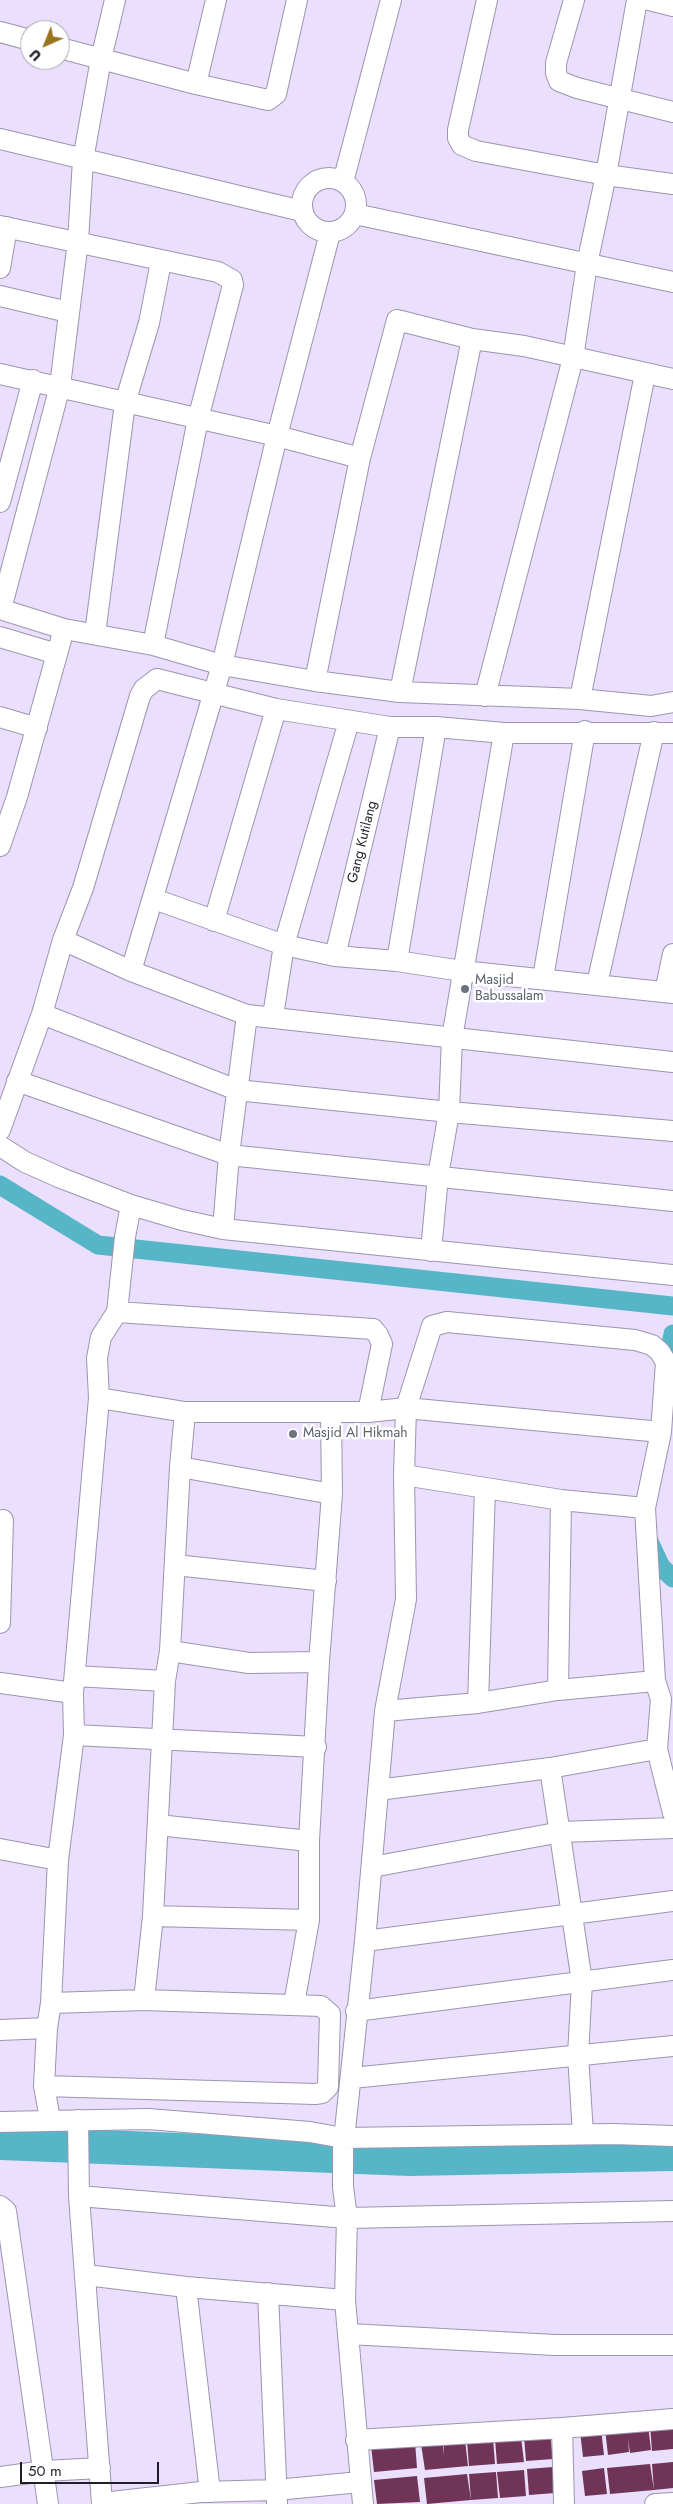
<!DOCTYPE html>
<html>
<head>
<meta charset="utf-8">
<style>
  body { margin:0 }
  #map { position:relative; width:673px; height:2504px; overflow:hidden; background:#eadffd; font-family:Jost,sans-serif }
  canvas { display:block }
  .north { position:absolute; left:20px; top:20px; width:50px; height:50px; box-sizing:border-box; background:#fff; border:1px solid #a6a5a9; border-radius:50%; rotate:224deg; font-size:14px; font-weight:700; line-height:20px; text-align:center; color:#211e28 }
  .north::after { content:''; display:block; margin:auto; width:18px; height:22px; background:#99741f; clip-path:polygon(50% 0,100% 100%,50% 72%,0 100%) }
  .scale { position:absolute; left:20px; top:2462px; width:139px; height:22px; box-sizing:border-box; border:2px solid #211e28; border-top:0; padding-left:6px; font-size:15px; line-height:18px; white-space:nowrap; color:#211e28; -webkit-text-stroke:4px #fff; paint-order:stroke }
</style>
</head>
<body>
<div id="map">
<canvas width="673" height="2504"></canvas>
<div class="north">U</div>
<div class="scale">50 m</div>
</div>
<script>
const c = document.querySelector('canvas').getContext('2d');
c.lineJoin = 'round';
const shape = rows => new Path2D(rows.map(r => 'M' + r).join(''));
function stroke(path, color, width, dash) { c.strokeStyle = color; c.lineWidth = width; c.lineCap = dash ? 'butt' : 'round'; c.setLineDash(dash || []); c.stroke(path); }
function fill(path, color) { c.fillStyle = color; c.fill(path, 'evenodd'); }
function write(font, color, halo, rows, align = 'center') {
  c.font = font + ' Jost,sans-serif'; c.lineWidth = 5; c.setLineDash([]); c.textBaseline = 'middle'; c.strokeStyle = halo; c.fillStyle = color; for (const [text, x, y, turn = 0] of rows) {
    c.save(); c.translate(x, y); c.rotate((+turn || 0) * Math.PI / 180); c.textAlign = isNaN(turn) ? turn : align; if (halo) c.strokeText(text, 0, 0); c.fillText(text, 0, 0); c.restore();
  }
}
const canal = shape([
  [0,1185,98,1245,673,1306],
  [665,1374,673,1334],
  [647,1537,661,1567,673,1578]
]);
const river = shape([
  [0,2143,410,2159,673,2154]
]);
const building = shape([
  [673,2423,673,2449,652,2451,650,2425],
  [648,2425,651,2450,630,2453,628,2439,629,2452,608,2455,605,2429],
  [601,2429,604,2455,583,2457,580,2431],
  [550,2434,553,2459,526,2461,524,2436],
  [521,2437,524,2462,497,2464,495,2439],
  [493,2439,495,2464,469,2466,467,2441],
  [465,2440,468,2466,425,2470,421,2444,443,2442,444,2456,444,2443],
  [415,2442,417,2468,374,2472,371,2446],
  [673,2462,673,2488,654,2490,652,2464],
  [650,2464,654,2490,610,2494,607,2468],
  [553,2467,555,2493,529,2495,527,2469],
  [604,2468,607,2494,585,2496,582,2471],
  [524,2470,526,2496,500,2498,497,2472],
  [496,2472,498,2498,471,2500,469,2474],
  [467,2474,471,2500,427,2504,424,2478],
  [417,2476,420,2502,377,2504,374,2480]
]);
const minor = shape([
  [487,0,458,130,458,138,462,145,476,151,606,175,673,184],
  [574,0,556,63,556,73,559,81,577,88,673,112],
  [649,0,673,6],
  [0,32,30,40],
  [60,48,196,84,268,100,276,94,297,0],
  [196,84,216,0],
  [0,139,302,211],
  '302 205a27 27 0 1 1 54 0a27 27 0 1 1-54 0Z',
  [343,182,391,0],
  [355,214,673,282],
  [0,226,218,272,232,280,233,285,198,419,153,645],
  [0,268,7,227],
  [0,296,68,312],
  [0,374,277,436,360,458],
  [0,502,33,380],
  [0,609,64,629,153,645,222,665,315,681,400,692,580,699,645,374],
  [1,609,60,386,78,241,83,160,101,59,115,0],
  [95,634,125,403,149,323,161,262],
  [0,637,57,654],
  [315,681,360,458,397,320,472,339,524,346,673,379],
  [400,692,472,339],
  [485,696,573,358,587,264,606,175,637,0],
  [580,699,651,706,673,702],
  [0,717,37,728],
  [0,846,17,797,64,629],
  [154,899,284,945,335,956,397,961,462,971,673,993],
  [214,921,276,709],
  [63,940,131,971,247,1015,673,1062],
  [335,956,390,727],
  [397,961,436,727],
  [131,971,222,665,277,436,330,233],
  [543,978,585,731],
  [597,984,654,732],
  [665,992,673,954],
  [42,1014,237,1090,449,1112,673,1131],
  [273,1016,284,945,349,721],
  [17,1081,229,1155,673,1201],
  [0,1130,42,1014,63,940,83,888,140,696,144,689,157,679,276,709,390,727,436,727,504,733,673,733],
  [0,1146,25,1162,61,1178,131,1205,182,1220,223,1229,673,1275],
  [223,1229,229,1155,247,1015],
  [431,1251,438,1176,449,1112,452,1038,504,733],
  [117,1312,373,1329,378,1335,382,1344,368,1412],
  [99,1398,185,1412,368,1412,406,1408,661,1432],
  [180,1467,332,1494],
  [404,1475,561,1500,645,1508],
  [175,1565,326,1581],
  [0,1623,3,1520],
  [170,1651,249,1663,319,1662],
  [75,1676,165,1681],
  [0,1683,73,1693],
  [558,1690,561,1500],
  [478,1703,485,1488],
  [385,1711,478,1703,558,1690,655,1681],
  [74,1735,316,1747],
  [550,1768,582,1982,578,2055,583,2134],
  [378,1790,550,1768,657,1749],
  [158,1825,309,1841],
  [0,1849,58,1860],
  [372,1867,561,1832,673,1828],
  [153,1916,309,1920],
  [365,1941,673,1901],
  [144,2000,153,1916,165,1681,170,1651,180,1467,185,1412],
  [294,2004,309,1920,309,1841,319,1662,332,1494,331,1412],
  [356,2011,673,1970],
  [0,2030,47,2028],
  [352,2078,673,2046],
  [44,2086,315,2094,322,2093,328,2087,330,2014,321,2006,144,2000,51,2003],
  [50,2119,44,2086,47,2028,51,2003,58,1860,74,1735,73,1693,99,1398,97,1358,101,1337,117,1312,125,1237,131,1205],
  [78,2120,79,2196,102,2504],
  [0,2122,148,2119,310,2132,343,2138,613,2134,673,2136],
  [79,2196,347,2218,673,2211],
  [0,2206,6,2211,48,2504],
  [86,2275,186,2287,345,2300],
  [186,2287,210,2492],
  [268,2293,277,2502],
  [349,2334,555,2345,673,2345],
  [562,2428,564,2504],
  [356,2440,562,2428,673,2419],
  [0,2477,44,2471,100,2468],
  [102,2503,201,2492,276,2490,360,2482],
  [363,2504,345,2300,347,2218,343,2187,343,2149,365,1941,385,1711,406,1599,404,1475,406,1408,432,1326,447,1322,635,1340,652,1345,660,1352,666,1362,661,1432,645,1508,655,1681,661,1699,657,1749,673,1813],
  [655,2504,673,2503]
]);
const markers = [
  [465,989,5,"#6b7280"],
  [293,1434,5,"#6b7280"]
];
const streetNames = [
  ["Gang Kutilang",363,842,-76]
];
const worshipNames = [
  ["Masjid",475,981],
  ["Babussalam",475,997],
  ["Masjid Al Hikmah",303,1434]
];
stroke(canal, '#56b6c8', 19);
stroke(river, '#56b6c8', 34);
fill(building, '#6f3456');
stroke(minor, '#9d94af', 22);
stroke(minor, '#fff', 20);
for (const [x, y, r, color] of markers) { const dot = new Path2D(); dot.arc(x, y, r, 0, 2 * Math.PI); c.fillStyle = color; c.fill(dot); stroke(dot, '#fff', 2); }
write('14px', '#211e28', '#fff', streetNames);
write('14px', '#5b616d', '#fff', worshipNames, 'left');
</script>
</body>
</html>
